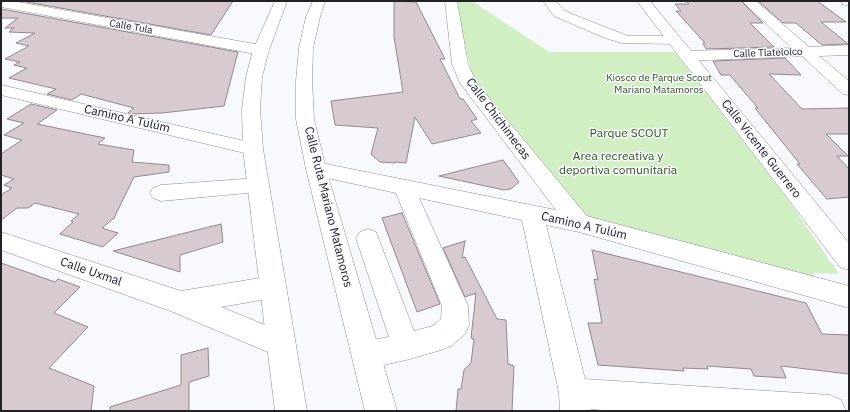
<!DOCTYPE html>
<html>
<head>
<meta charset="utf-8">
<style>
  body { margin:0 }
  #map { position:relative; width:850px; height:412px; overflow:hidden; background:#f8f8ff; font-family:"IBM Plex Sans",sans-serif }
  canvas { display:block }
  .frame { position:absolute; inset:0; border:2px solid #222226; pointer-events:none }
</style>
</head>
<body>
<div id="map">
<canvas width="850" height="412"></canvas>
<div class="frame"></div>
</div>
<script>
const c = document.querySelector('canvas').getContext('2d');
c.lineJoin = 'round';
function fill(path, color) { c.fillStyle = color; c.fill(path, 'evenodd'); }
const shape = rows => new Path2D(rows.map(r => 'M' + r).join(''));
function stroke(path, color, width, dash) { c.strokeStyle = color; c.lineWidth = width; c.lineCap = dash ? 'butt' : 'round'; c.setLineDash(dash || []); c.stroke(path); }
function write(font, color, halo, rows, align = 'center') {
  c.font = font + ' "IBM Plex Sans",sans-serif'; c.lineWidth = 3; c.setLineDash([]); c.textBaseline = 'middle'; c.strokeStyle = halo; c.fillStyle = color; for (const [text, x, y, turn = 0] of rows) {
    c.save(); c.translate(x, y); c.rotate((+turn || 0) * Math.PI / 180); c.textAlign = isNaN(turn) ? turn : align; if (halo) c.strokeText(text, 0, 0); c.fillText(text, 0, 0); c.restore();
  }
}
const green = shape([
  [455,1,472,1,549,52,675,52,786,197,839,274,814,273,814,277,581,215,474,83]
]);
const building = shape([
  [21,1,233,1,211,35,21,1],
  [394,1,416,2,445,59,440,59,460,99,463,99,477,119,471,121,481,133,432,144,415,117,406,163,395,162,395,163,380,162,371,154,378,128,335,125,331,101,403,92,394,37,394,1],
  [686,1,741,1,763,23,750,23,774,47,706,49,703,43,705,43,676,11,681,11,675,4,689,4,686,1],
  [758,1,817,1,846,22,821,22,848,44,822,45,796,23,783,23,758,1],
  [1,9,238,52,224,106,162,113,132,114,128,113,134,108,81,94,72,100,47,94,56,89,9,78,27,68,14,65,20,62,5,59,29,46,16,43,35,33,9,32,14,28,5,28,18,18,1,18,1,9],
  [785,58,801,75,769,74,802,109,849,108,849,134,826,134,848,156,837,156,849,169,849,197,827,199,797,164,800,164,755,108,758,108,730,75,721,75,713,61,785,58],
  [31,104,57,110,37,124,105,138,98,144,134,150,132,162,169,165,169,172,134,177,114,218,102,228,118,233,103,247,60,234,73,222,71,221,79,214,35,203,28,208,17,208,1,220,1,195,12,188,4,185,14,179,1,175,1,154,22,140,4,135,24,123,7,119,31,104],
  [503,160,519,182,511,189,504,190,439,176,503,160],
  [402,213,440,304,417,312,382,218,402,213],
  [221,224,223,242,180,255,180,272,113,251,221,224],
  [465,241,462,258,465,257,497,319,506,320,508,364,514,366,512,411,456,411,458,389,461,389,464,370,471,363,474,339,471,338,476,293,465,297,443,248,465,241],
  [592,250,806,303,822,334,849,335,849,374,781,366,786,378,754,376,751,369,707,366,708,369,683,368,684,371,598,365,588,323,602,323,594,279,598,280,592,250],
  [1,263,55,282,58,279,80,287,54,313,88,327,49,368,94,386,91,411,1,411,1,263],
  [208,348,209,376,189,382,189,411,110,411,110,407,181,385,181,355,208,348]
]);
const minor = shape([
  [1,1,12,1,261,45,266,47,269,50,266,53,261,55,1,7,1,1],
  [445,1,457,1,468,64,476,82,587,216,849,286,849,308,579,232,546,225,585,379,830,395,841,400,846,411,613,411,591,409,592,411,560,411,559,393,522,220,419,198,468,306,469,325,465,334,451,346,441,350,406,360,366,369,356,365,352,355,356,345,366,341,389,337,356,238,360,232,368,229,376,232,414,331,433,326,441,319,442,306,396,193,309,174,306,169,309,164,316,162,556,210,460,83,452,64,445,1],
  [543,1,556,1,564,10,572,14,628,36,674,36,679,37,681,40,679,43,674,44,622,43,605,38,554,16,543,1],
  [742,1,756,1,809,47,849,45,849,55,819,56,849,81,849,95,843,94,802,56,686,61,681,59,678,56,681,53,686,51,792,48,742,1],
  [841,1,849,1,849,6,842,4,841,1],
  [1,85,253,143,260,145,263,149,260,153,253,155,1,95,1,85],
  [258,178,265,180,269,185,265,190,258,192,161,201,153,198,150,193,153,188,161,185,258,178],
  [1,232,181,291,272,276,281,279,285,287,281,295,272,298,221,307,292,336,296,345,292,354,282,358,173,312,1,250,1,232]
]);
const major = shape([
  [275,1,287,1,269,50,262,77,260,109,263,149,307,411,275,411,243,149,242,109,246,77,253,50,275,1],
  [313,1,325,1,320,17,313,48,312,81,314,119,326,169,397,411,365,411,306,169,296,119,296,81,299,48,306,17,313,1],
  [637,1,650,1,849,243,849,270,840,267,637,1]
]);
const farStreetnames = [
  ["Calle Tula",131,27,10],
  ["Calle Tlatelolco",768,53,-2]
];
const farParknames = [
  ["Kiosco de Parque Scout",659,78],
  ["Mariano Matamoros",659,90]
];
const streetNames = [
  ["Camino A Tulúm",127,119,13],
  ["Calle Chichimecas",498,119,53],
  ["Calle Vicente Guerrero",761,149,52],
  ["Calle Ruta Mariano Matamoros",328,207,76],
  ["Camino A Tulúm",584,226,13],
  ["Calle Uxmal",91,272,19]
];
const parkNames = [
  ["Parque SCOUT",629,134],
  ["Area recreativa y",618,157],
  ["deportiva comunitaria",618,171]
];
fill(green, '#d1efc3');
fill(building, '#d7cbd1');
stroke(building, '#92878c', 1);
stroke(minor, '#8d8c97', 1);
stroke(major, '#8d8c97', 1);
fill(minor, '#fff');
fill(major, '#fff');
write('10px', '#222226', '#f8f8ff', farStreetnames);
write('10px', '#315618', '#f8f8ff', farParknames);
write('12px', '#222226', '#f8f8ff', streetNames);
write('12px', '#315618', '#f8f8ff', parkNames);
</script>
</body>
</html>
